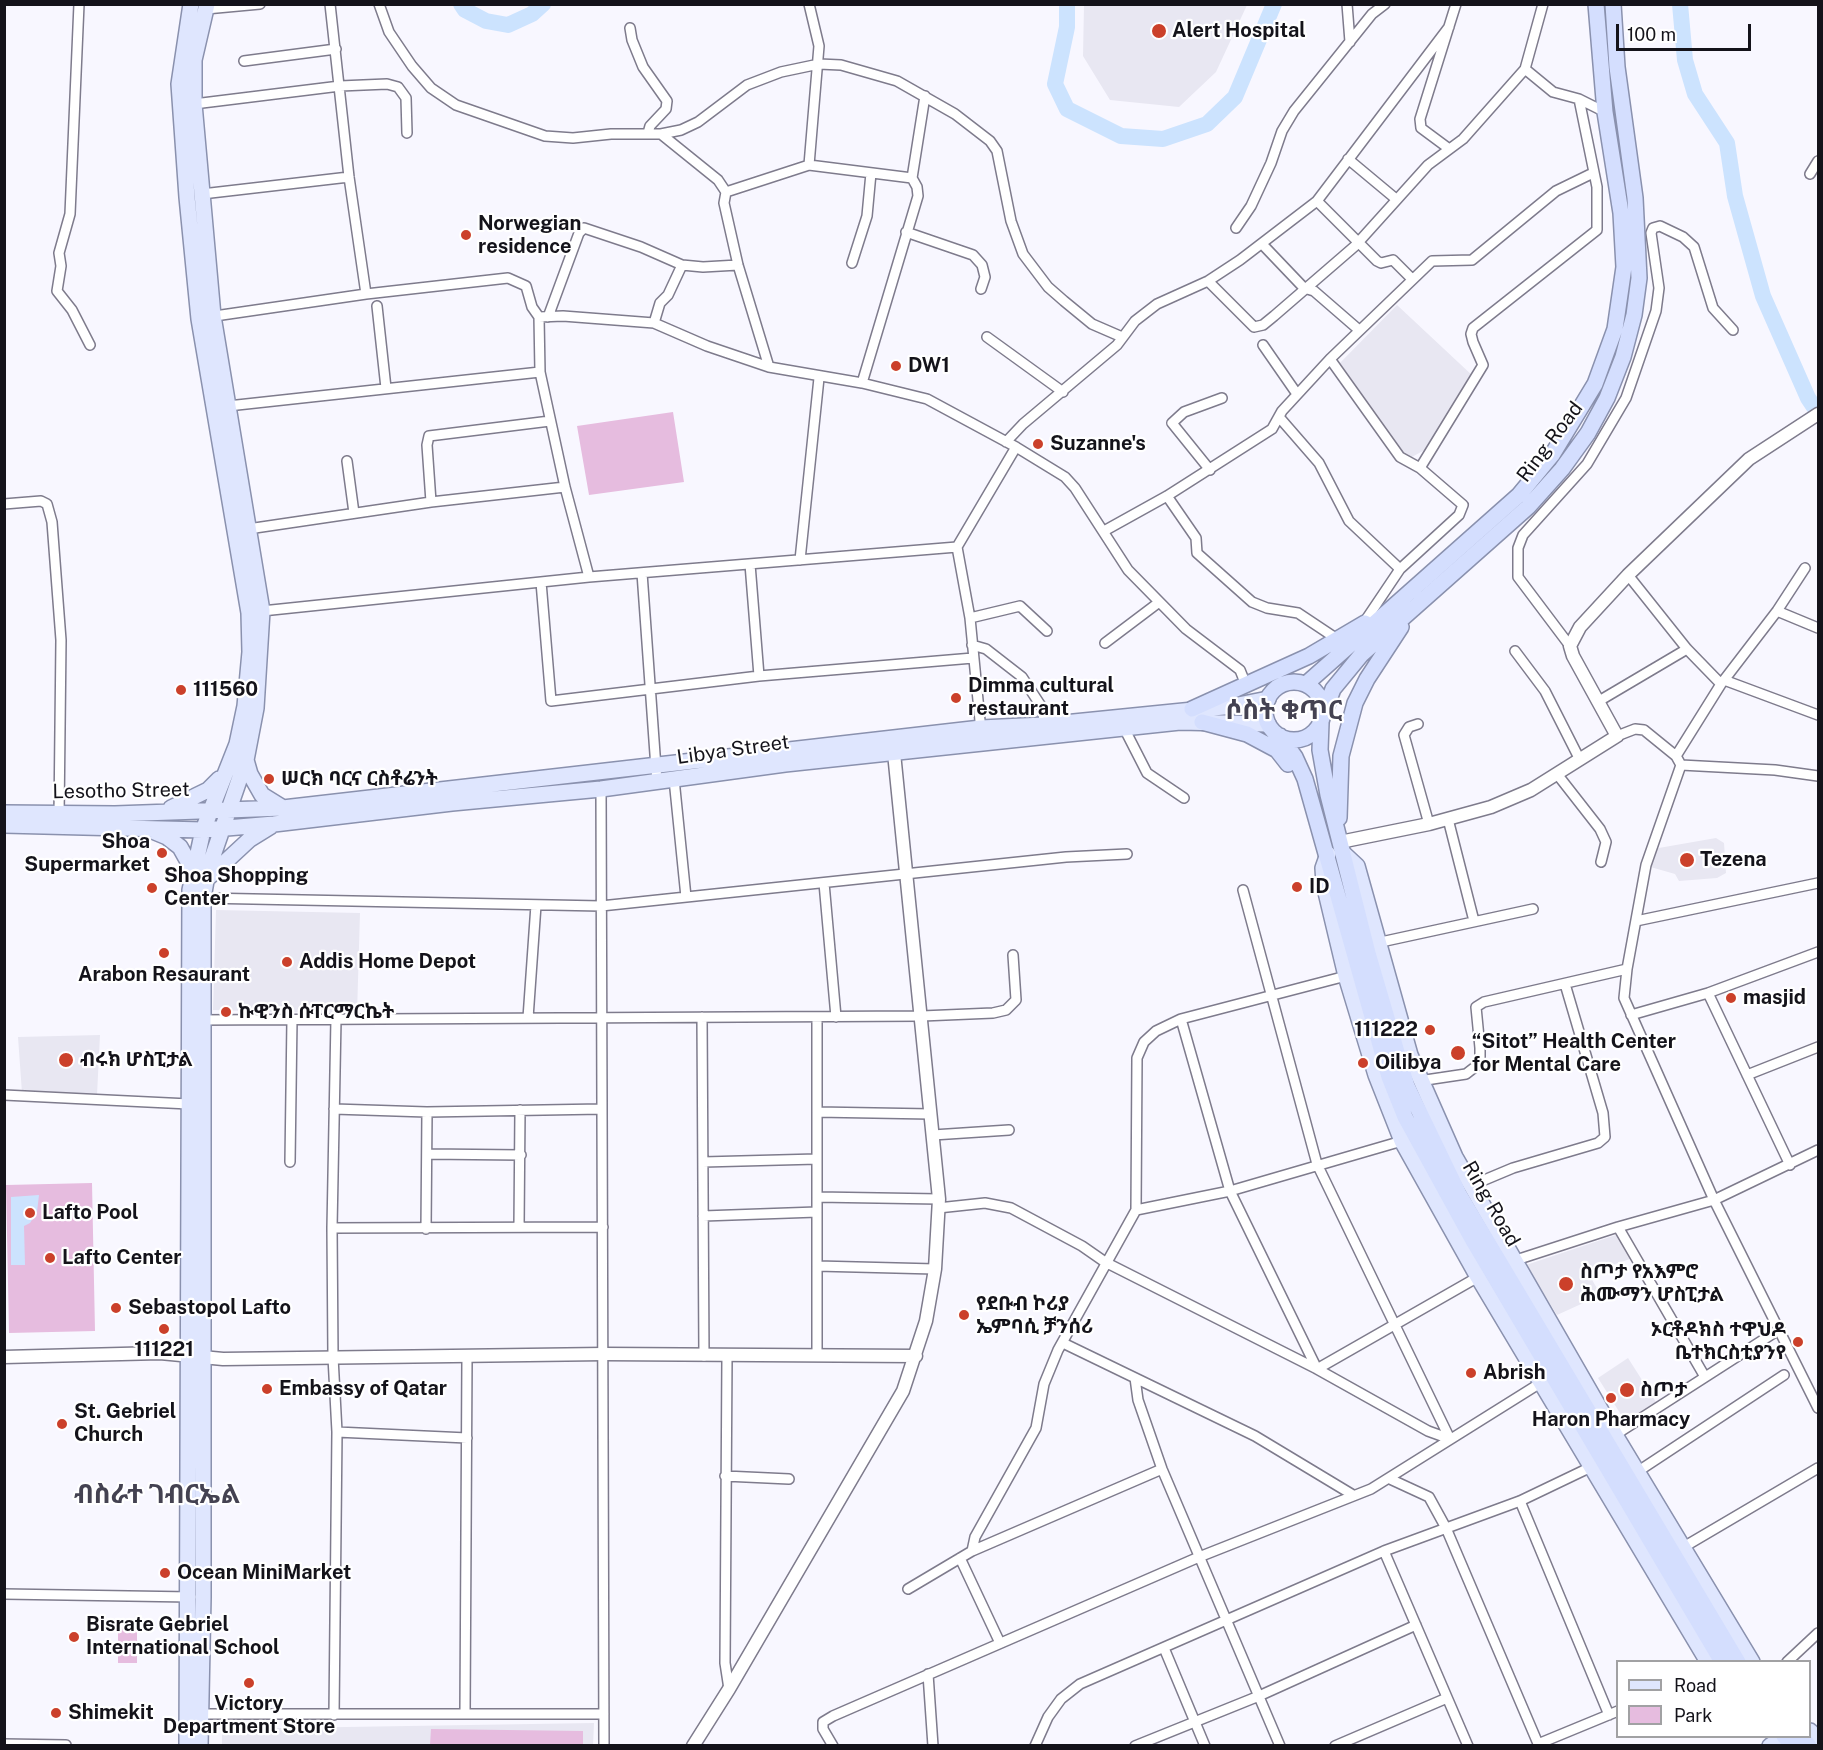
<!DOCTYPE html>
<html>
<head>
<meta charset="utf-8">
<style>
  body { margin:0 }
  #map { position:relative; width:1823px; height:1750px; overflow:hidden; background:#f8f7ff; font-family:"Public Sans",sans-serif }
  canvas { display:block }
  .frame { position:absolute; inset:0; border:6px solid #14131a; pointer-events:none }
  .legend { position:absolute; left:1616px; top:1660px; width:195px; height:78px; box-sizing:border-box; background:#fff; border:2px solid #a1a1a3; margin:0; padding:8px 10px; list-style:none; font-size:18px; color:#14131a }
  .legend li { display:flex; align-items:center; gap:12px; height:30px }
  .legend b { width:30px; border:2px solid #a1a1a3 }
  .scale { position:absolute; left:1616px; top:24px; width:135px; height:27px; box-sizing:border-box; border:3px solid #14131a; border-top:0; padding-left:8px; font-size:18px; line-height:21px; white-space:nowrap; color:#14131a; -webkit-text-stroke:4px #fff; paint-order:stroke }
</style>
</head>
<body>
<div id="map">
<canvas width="1823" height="1750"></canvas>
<div class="frame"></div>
<ul class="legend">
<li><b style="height:8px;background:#dfe6fe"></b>Road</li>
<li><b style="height:16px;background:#e6bcdf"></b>Park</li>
</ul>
<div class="scale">100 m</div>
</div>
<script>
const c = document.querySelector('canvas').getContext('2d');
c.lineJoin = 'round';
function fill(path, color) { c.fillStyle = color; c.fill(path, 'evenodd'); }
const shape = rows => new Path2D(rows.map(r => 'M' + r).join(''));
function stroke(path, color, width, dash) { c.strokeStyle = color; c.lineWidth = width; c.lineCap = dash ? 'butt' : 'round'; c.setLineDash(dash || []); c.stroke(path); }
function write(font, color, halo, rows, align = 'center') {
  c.font = font + ' "Public Sans","Noto Sans Ethiopic",sans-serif'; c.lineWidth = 4.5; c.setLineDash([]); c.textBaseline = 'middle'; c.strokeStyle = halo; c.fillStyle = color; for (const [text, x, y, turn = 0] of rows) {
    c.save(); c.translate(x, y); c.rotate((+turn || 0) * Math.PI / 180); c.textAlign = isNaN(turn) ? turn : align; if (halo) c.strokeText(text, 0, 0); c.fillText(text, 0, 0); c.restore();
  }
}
const built = shape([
  [1084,5,1084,4,1247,5,1216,72,1179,107,1110,100,1083,56],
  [1397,305,1474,377,1432,446,1410,458,1389,441,1337,366],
  [1716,838,1724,843,1726,873,1717,878,1679,881,1675,874,1647,866,1653,849],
  [216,910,360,913,357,1014,213,1010],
  [100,1035,97,1095,22,1093,18,1037],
  [1622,1233,1636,1257,1588,1273,1601,1295,1557,1315,1526,1265],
  [1628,1358,1656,1402,1625,1421,1598,1378],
  [594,1723,593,1746,222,1746,222,1729]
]);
const green = shape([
  [673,412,684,482,589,495,577,426],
  [92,1183,95,1331,9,1333,6,1185],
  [118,1627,137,1627,137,1663,118,1663],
  [431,1729,583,1731,583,1745,430,1745]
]);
const water = shape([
  [39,1195,37,1212,30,1223,24,1226,25,1265,11,1265,11,1197]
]);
const river = shape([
  [461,4,465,10,486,21,508,25,532,14,543,4],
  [1067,4,1067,27,1055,84,1067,109,1121,136,1163,139,1207,124,1235,97,1274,4],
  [1680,4,1685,60,1695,94,1727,143,1735,196,1763,296,1808,398,1818,413]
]);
const minor = shape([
  [79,4,70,214,59,253,61,266,57,291,72,310,90,345],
  [330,4,349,177,366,294],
  [379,4,389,32,412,66,431,88,456,105,545,136,573,138,611,134,661,134,681,130,698,122,747,85,781,72,819,64,841,65,897,81,955,114,990,141,997,151,1011,221,1023,254,1048,287,1064,301,1092,324,1122,337],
  [809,4,819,46,809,165],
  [1347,4,1350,42],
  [206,9,260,4],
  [630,28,632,40,643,67,667,101,666,109,650,126,648,133],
  [244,61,336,49],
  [1525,69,1553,92,1579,99,1605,112],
  [194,104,340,86,387,84,398,87,406,98,407,133],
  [661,134,718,180,726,192,724,203,738,265,769,367],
  [1448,148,1421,128,1420,119,1456,4],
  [1348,159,1396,199],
  [1810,174,1818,161],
  [726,192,809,165,912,178],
  [202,194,349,177],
  [1317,201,1377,261,1381,263,1393,260,1412,279],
  [1236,228,1251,206,1271,163,1282,131,1294,111,1372,14,1385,4],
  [906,232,973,255,982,265,985,277,981,289],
  [1263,245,1304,288,1314,291,1359,330],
  [852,263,867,216,871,173],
  [1208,281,1254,327,1263,325,1274,316,1355,246,1428,165,1463,139,1525,69,1543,4],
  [377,306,386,388],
  [208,317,366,294,508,278,526,286,532,307,539,317,563,316,654,323,707,346,769,367,862,383,927,399,1016,447,1065,477,1075,488,1128,570,1186,629,1240,670,1246,685],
  [539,317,540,372,565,487,589,577],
  [548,317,579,233,584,228,641,247,682,265,703,267,738,265],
  [654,323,660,303,668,295,682,265],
  [987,337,1063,392],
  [1263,345,1297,394],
  [1330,359,1400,457,1420,468,1463,505,1459,515,1400,569,1363,624],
  [862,383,918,196,917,187,912,178,925,96],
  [228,406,540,372],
  [1279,417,1319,463,1349,521,1400,569],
  [1006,442,1023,424,1117,345,1135,321,1157,304,1208,281,1240,260,1317,201,1449,27],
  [347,461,354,513],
  [1420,468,1483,365,1473,342,1471,334,1473,328,1597,230,1597,187,1579,99],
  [1210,470,1172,423,1184,412,1222,398],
  [1167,496,1196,538,1197,553,1252,602,1267,608,1298,613,1337,639],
  [431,502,427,445,429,436,550,421],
  [4,504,41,501,47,504,52,522,61,640,59,816],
  [248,529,431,502,565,487],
  [1104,531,1167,496,1272,429,1282,411,1330,359,1432,261,1472,260,1556,191,1593,173],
  [800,560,819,378],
  [750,564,759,676],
  [642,573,657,782],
  [1628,575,1687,649,1721,684],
  [541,582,551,701,759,676,973,658],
  [262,611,589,577,957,547],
  [1777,611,1818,628],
  [970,618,1020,606,1047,631],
  [1105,643,1158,603],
  [972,645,986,649,1022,677,1043,709,1044,725],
  [1570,646,1518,577,1518,548,1523,535,1587,464,1626,398,1656,311,1659,288,1651,233,1653,228,1660,226,1683,237,1694,247,1713,308,1733,330],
  [1515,651,1545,691,1579,758],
  [1724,680,1818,715],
  [1599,701,1687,649],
  [1418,724,1409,727,1404,735,1429,824],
  [1124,728,1147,773,1184,798],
  [981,731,970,618,957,547,1016,447],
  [1617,736,1635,729,1644,730,1676,756,1681,765,1775,770,1818,776],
  [1676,756,1721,684,1777,611,1805,568],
  [1681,765,1646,865,1627,969,1624,998,1714,1200,1818,1408],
  [1557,774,1600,829,1606,842,1601,862],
  [674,779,686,897],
  [601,789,604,1746],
  [1448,819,1474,921],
  [824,883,836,1017],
  [1243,890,1317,1164,1450,1439],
  [203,898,601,906,1066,857,1127,854],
  [1636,921,1818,883],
  [1381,942,1533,909],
  [1708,993,1790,1165],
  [1631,1015,1708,993,1818,952],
  [702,1017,704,1356],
  [528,1018,536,905],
  [1181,1019,1230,1191,1317,1369,1478,1277],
  [199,1020,922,1016,993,1013,1006,1010,1016,1000,1013,955],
  [1747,1075,1818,1047],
  [1419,1081,1466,1074,1475,1067,1480,1059,1480,1048,1476,1007,1484,1002,1627,969],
  [4,1095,189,1104],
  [334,1109,427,1112,602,1109],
  [817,1112,931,1114],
  [933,1135,1009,1130],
  [427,1154,521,1155],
  [290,1162,292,1019],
  [703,1162,817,1159],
  [1470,1186,1513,1168,1598,1143,1605,1137,1603,1113,1565,984],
  [817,1197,939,1199],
  [938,1208,985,1203,1011,1208,1082,1246,1105,1262,1317,1369,1428,1431,1450,1439],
  [1136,1210,1230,1191,1402,1141],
  [703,1216,817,1212],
  [519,1227,520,1110],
  [1618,1227,1705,1377],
  [332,1228,603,1227],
  [426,1229,427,1112],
  [1513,1261,1618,1227,1714,1200,1818,1150],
  [817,1266,935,1269],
  [1063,1343,1255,1436,1353,1495],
  [817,1355,817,1017],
  [727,1356,725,1663,729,1689],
  [1135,1378,1138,1400,1162,1469,1280,1746],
  [337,1432,467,1438],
  [1615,1435,1780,1329],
  [1637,1472,1784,1375],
  [725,1476,789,1479],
  [1390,1479,1429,1497,1446,1528,1539,1746],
  [1520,1501,1609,1715],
  [1682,1548,1818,1468],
  [972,1551,975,1537,1036,1428,1044,1384,1058,1350,1136,1210,1137,1058,1144,1042,1156,1031,1181,1019,1346,976],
  [1384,1551,1468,1746],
  [960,1558,1000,1643],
  [908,1589,972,1551,1162,1469],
  [4,1594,191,1597],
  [1164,1648,1205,1746],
  [1787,1662,1818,1633],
  [928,1674,933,1746],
  [465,1713,467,1357],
  [200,1714,604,1714],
  [334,1715,337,1432,333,1357,332,1228,336,1019],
  [4,1744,66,1745],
  [1538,1744,1618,1711],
  [833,1746,823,1729,823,1722,833,1716,1199,1557,1371,1489,1542,1382],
  [1035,1746,1048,1717,1061,1699,1080,1684,1384,1551,1520,1501,1591,1467],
  [1135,1746,1259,1696,1416,1625],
  [1335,1746,1447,1698]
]);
const tertiary = shape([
  [1340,842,1429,824,1491,807,1531,790,1617,736,1573,656,1570,646,1580,627,1628,575,1749,459,1818,414],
  [4,1357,160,1353,223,1359,604,1354,916,1356],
  [693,1746,729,1689,903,1391,926,1321,935,1269,939,1199,894,753]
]);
const primary = shape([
  [246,760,250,774,262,795,283,808],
  [171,808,208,790,219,779],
  [4,813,115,814,283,808,981,728,1044,725,1233,706,1268,699],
  [4,825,203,830,274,824,452,803,601,789,785,764,1180,722,1268,724],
  [150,830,167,837,180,847,194,872],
  [1343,853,1357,866,1410,1055,1455,1157,1615,1435,1752,1662],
  [1328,854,1323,868,1324,884,1346,976,1376,1075,1402,1141,1478,1277,1708,1662],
  [209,877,250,839,271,826],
  [1810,1731,1818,1740],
  [187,1746,190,890,203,830,237,744,245,706,250,652,249,613,199,319,187,197,179,84,191,4],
  [200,1746,203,1597,203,898,208,870,246,760,256,708,262,611,213,316,194,104,194,60,207,4],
  [1770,1746,1785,1736]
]);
const trunk = shape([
  '1265 711a29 29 0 1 1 58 0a29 29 0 1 1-58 0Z',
  [1306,684,1519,495,1552,455,1595,384,1615,329,1624,267,1621,213,1605,112,1596,4],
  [1192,709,1309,656,1365,623],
  [1323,716,1333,689,1361,655,1528,507,1562,469,1588,433,1607,398,1623,357,1634,315,1639,278,1635,198,1617,67,1613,4],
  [1202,722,1247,734,1277,750,1288,764],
  [1321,723,1320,750,1328,795,1368,953,1407,1086,1459,1194,1738,1662],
  [1280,736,1295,757,1305,779,1389,1077,1405,1117,1472,1239,1722,1662],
  [1339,818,1341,756,1355,703,1367,679,1401,627],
  [1784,1736,1793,1746],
  [1801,1736,1809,1746]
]);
const markers = [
  [1159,31,8,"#cb402a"],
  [466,235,6,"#cb402a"],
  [896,366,6,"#cb402a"],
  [1038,444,6,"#cb402a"],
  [181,690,6,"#cb402a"],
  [956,698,6,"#cb402a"],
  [269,779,6,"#cb402a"],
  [162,853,6,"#cb402a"],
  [1687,860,8,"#cb402a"],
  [1297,887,6,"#cb402a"],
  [152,888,6,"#cb402a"],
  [164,953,6,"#cb402a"],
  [287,962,6,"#cb402a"],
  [1731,998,6,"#cb402a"],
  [226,1012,6,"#cb402a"],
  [1430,1030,6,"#cb402a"],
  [1458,1053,8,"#cb402a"],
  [66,1060,8,"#cb402a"],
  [1363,1063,6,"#cb402a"],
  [30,1213,6,"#cb402a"],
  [50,1258,6,"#cb402a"],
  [1566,1284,8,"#cb402a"],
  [116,1308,6,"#cb402a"],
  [964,1315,6,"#cb402a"],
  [164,1329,6,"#cb402a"],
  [1798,1342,6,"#cb402a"],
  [1471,1373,6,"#cb402a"],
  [267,1389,6,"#cb402a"],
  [1627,1390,8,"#cb402a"],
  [1611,1398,6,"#cb402a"],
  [62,1424,6,"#cb402a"],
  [165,1573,6,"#cb402a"],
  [74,1637,6,"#cb402a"],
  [249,1683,6,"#cb402a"],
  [56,1713,6,"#cb402a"]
];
const poiNames = [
  ["Alert Hospital",1172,31],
  ["Norwegian",478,224],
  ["residence",478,247],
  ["DW1",908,366],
  ["Suzanne's",1050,444],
  ["Dimma cultural",968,686],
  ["restaurant",968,709],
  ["111560",193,690],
  ["ሠርክ ባርና ርስቶሬንት",281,779],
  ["Shoa",150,842,"right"],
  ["Supermarket",150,865,"right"],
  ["Tezena",1700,860],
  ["Shoa Shopping",164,876],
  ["Center",164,899],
  ["ID",1309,887],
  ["Addis Home Depot",299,962],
  ["Arabon Resaurant",164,975,"center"],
  ["masjid",1743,998],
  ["ኩዊንስ ሱፐርማርኬት",238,1012],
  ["111222",1418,1030,"right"],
  ["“Sitot” Health Center",1472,1042],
  ["for Mental Care",1472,1065],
  ["ብሩክ ሆስፒታል",80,1060],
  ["Oilibya",1375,1063],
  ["Lafto Pool",42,1213],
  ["Lafto Center",62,1258],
  ["ስጦታ የአእምሮ",1580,1272],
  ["ሕሙማን ሆስፒታል",1580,1295],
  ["የደቡብ ኮሪያ",976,1304],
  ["ኤምባሲ ቻንሰሪ",976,1327],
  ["Sebastopol Lafto",128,1308],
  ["ኦርቶዶክስ ተዋህዶ",1786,1330,"right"],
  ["ቤተክርስቲያንየ",1786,1353,"right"],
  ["111221",164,1350,"center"],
  ["Abrish",1483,1373],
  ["Embassy of Qatar",279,1389],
  ["ስጦታ",1640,1390],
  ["St. Gebriel",74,1412],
  ["Church",74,1435],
  ["Haron Pharmacy",1611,1420,"center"],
  ["Ocean MiniMarket",177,1573],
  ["Bisrate Gebriel",86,1625],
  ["International School",86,1648],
  ["Victory",249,1704,"center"],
  ["Department Store",249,1727,"center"],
  ["Shimekit",68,1713]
];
const streetNames = [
  ["Ring Road",1550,442,-53],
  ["Libya Street",733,750,-8],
  ["Lesotho Street",121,791,-1],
  ["Ring Road",1491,1204,60]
];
const districtNames = [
  ["ሶስት ቁጥር",1284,711],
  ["ብስራተ ገብርኤል",157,1495]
];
fill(built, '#e8e7f2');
fill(green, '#e6bcdf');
fill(water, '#cce3fe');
stroke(river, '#cce3fe', 16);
stroke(minor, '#7e7b8c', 12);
stroke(tertiary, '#7e7b8c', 15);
stroke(primary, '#8a91ae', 18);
stroke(trunk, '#8a91ae', 18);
stroke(minor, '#fff', 9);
stroke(tertiary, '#fff', 12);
stroke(primary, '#dfe6fe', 15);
stroke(trunk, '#d4defe', 15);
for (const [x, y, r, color] of markers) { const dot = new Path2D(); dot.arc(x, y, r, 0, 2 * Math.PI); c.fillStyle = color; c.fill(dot); stroke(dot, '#fff', 2); }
write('bold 20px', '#14131a', '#fff', poiNames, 'left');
write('20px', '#14131a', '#fff', streetNames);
write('bold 26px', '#444251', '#fff', districtNames);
</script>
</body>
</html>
